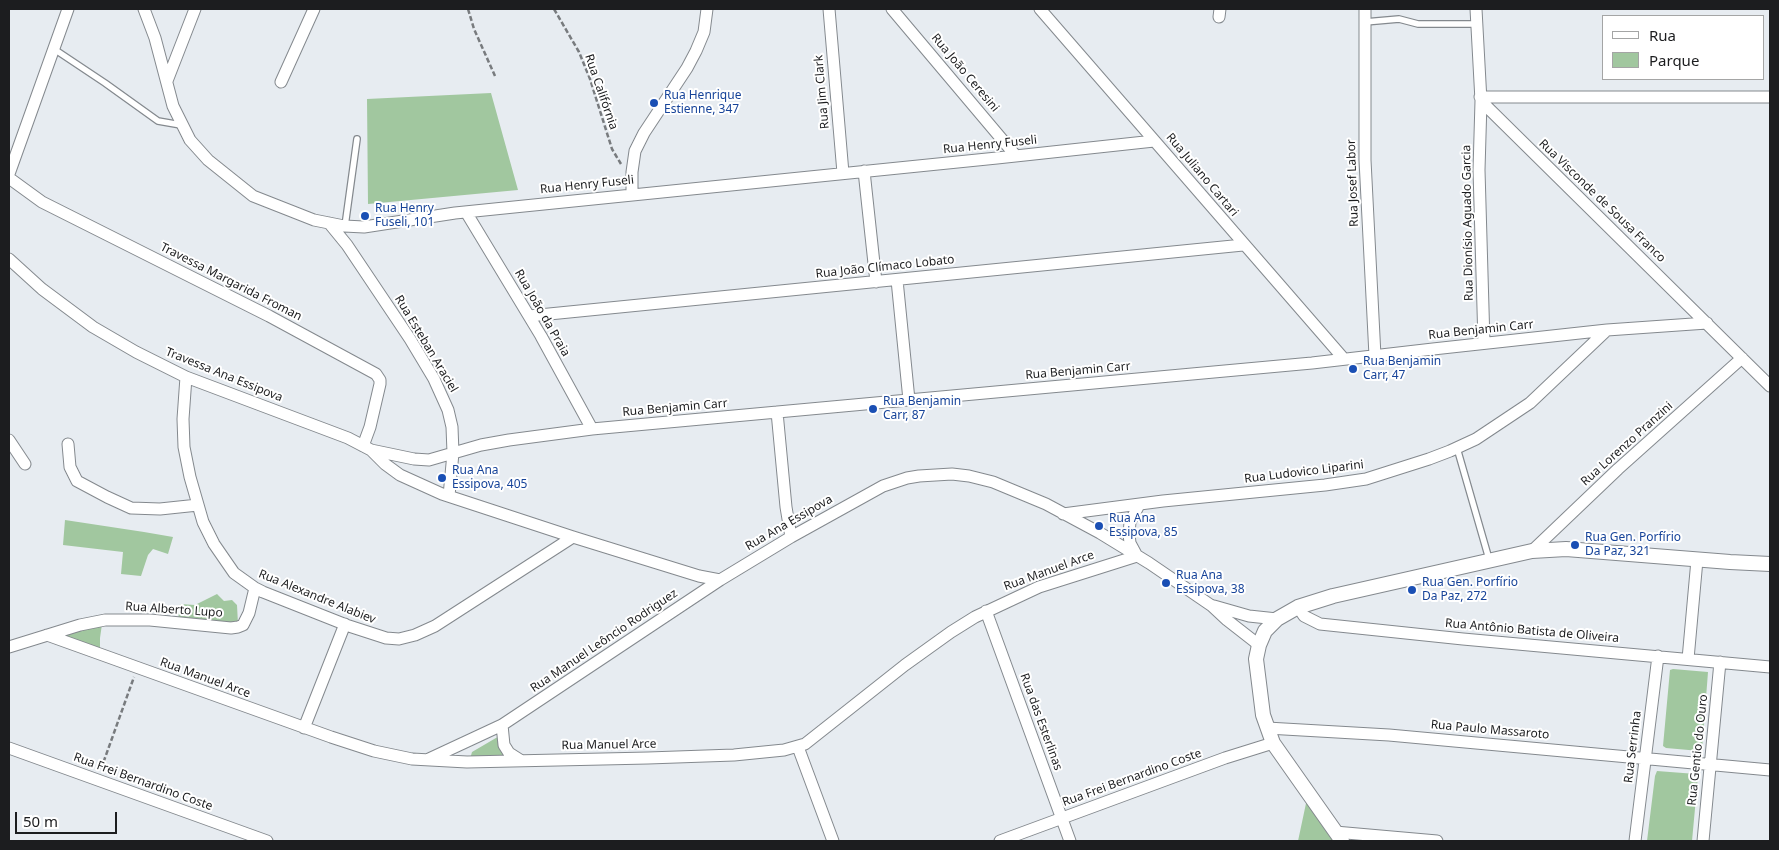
<!DOCTYPE html>
<html>
<head>
<meta charset="utf-8">
<style>
  body { margin:0 }
  #map { position:relative; width:1779px; height:850px; overflow:hidden; background:#e7ecf1; font-family:"Noto Sans",sans-serif }
  canvas { display:block }
  .frame { position:absolute; inset:0; border:10px solid #1c1d1f; pointer-events:none }
  .legend { position:absolute; left:1602px; top:15px; width:162px; height:65px; box-sizing:border-box; background:#fff; border:1px solid #a4a5a5; margin:0; padding:6px 9px; list-style:none; font-size:15px; color:#1c1d1f }
  .legend li { display:flex; align-items:center; gap:10px; height:25px }
  .legend b { width:25px; border:1px solid #a4a5a5 }
  .scale { position:absolute; left:15px; top:812px; width:102px; height:22px; box-sizing:border-box; border:2px solid #1c1d1f; border-top:0; padding-left:6px; font-size:15px; line-height:18px; white-space:nowrap; color:#1c1d1f; -webkit-text-stroke:4px #fff; paint-order:stroke }
</style>
</head>
<body>
<div id="map">
<canvas width="1779" height="850"></canvas>
<div class="frame"></div>
<ul class="legend">
<li><b style="height:6px;background:#fff"></b>Rua</li>
<li><b style="height:14px;background:#a1c79f"></b>Parque</li>
</ul>
<div class="scale">50 m</div>
</div>
<script>
const c = document.querySelector('canvas').getContext('2d');
c.lineJoin = 'round';
function fill(path, color) { c.fillStyle = color; c.fill(path, 'evenodd'); }
const shape = rows => new Path2D(rows.map(r => 'M' + r).join(''));
function stroke(path, color, width, dash) { c.strokeStyle = color; c.lineWidth = width; c.lineCap = dash ? 'butt' : 'round'; c.setLineDash(dash || []); c.stroke(path); }
function write(font, color, halo, rows, align = 'center') {
  c.font = font + ' "Noto Sans",sans-serif'; c.lineWidth = 4; c.setLineDash([]); c.textBaseline = 'middle'; c.strokeStyle = halo; c.fillStyle = color; for (const [text, x, y, turn = 0] of rows) {
    c.save(); c.translate(x, y); c.rotate((+turn || 0) * Math.PI / 180); c.textAlign = isNaN(turn) ? turn : align; if (halo) c.strokeText(text, 0, 0); c.fillText(text, 0, 0); c.restore();
  }
}
const green = shape([
  [491,93,518,190,368,204,367,99],
  [65,520,144,532,173,537,168,554,153,549,148,555,141,576,121,574,123,552,63,545],
  [217,594,224,601,232,600,237,605,238,624,178,620,180,604,195,605],
  [102,624,100,638,100,652,57,636],
  [1673,669,1708,672,1702,750,1700,751,1666,748,1663,746,1670,670],
  [501,735,509,759,470,759,472,752],
  [1657,771,1696,774,1698,776,1692,841,1647,841,1655,776],
  [1308,794,1339,841,1298,841]
]);
const path = shape([
  [468,9,474,29,495,76],
  [554,9,579,52,590,79,612,149,621,164],
  [101,769,134,677]
]);
const service = shape([
  [1365,22,1399,19,1418,24,1476,24],
  [54,49,105,83,158,121,181,125],
  [345,226,357,139],
  [1457,448,1489,559]
]);
const minor = shape([
  [144,9,155,38,173,106,190,140,208,160,253,196,314,220,344,226,364,227,455,213,997,158,1154,141],
  [829,9,843,173],
  [892,9,1016,156],
  [1040,9,1344,359],
  [1365,9,1365,160,1375,356],
  [1476,9,1481,101,1770,386],
  [1219,17,1220,9],
  [167,81,195,9],
  [281,82,314,9],
  [1480,97,1770,97],
  [1481,101,1479,170,1484,343],
  [864,171,876,282],
  [9,174,68,9],
  [9,178,42,202,269,316,376,374,380,380,380,384,370,427,363,446],
  [632,194,632,172,635,151,644,133,687,68,696,51,704,32,707,9],
  [466,212,541,336,592,429],
  [329,223,347,245,410,339,434,379,448,410,452,427,453,453,449,496],
  [9,259,42,289,93,327,136,352,186,377,348,438,371,450,414,459,429,460,481,445,509,440,592,429,1312,363,1433,349,1607,330,1707,323],
  [897,280,909,400],
  [529,316,1243,245],
  [186,377,183,419,184,447,190,477,203,522,214,544,234,573,255,588,263,592,349,626,386,638,399,639,415,635,435,626,573,537],
  [777,412,786,507,791,537],
  [9,440,25,464],
  [68,444,70,467,77,481,107,497,131,508,160,509,198,505],
  [371,450,385,464,400,475,442,494,573,537,699,576,720,580],
  [1063,514,1163,501,1325,485,1366,479,1429,459,1450,451,1476,439,1530,403,1607,330],
  [1532,551,1618,469,1742,358],
  [1214,606,1249,616,1277,619],
  [1298,607,1304,616,1320,624,1463,639,1770,667],
  [986,611,1070,841],
  [47,635,331,737,374,751,412,759,467,762,648,758,734,755,784,750,805,744,905,665,951,632,975,617,1039,587,1137,556,1130,543,1129,534,1130,522,1139,505],
  [9,647,80,625,105,620,150,620,231,628,238,627,243,625,249,613,255,588],
  [1688,659,1697,560],
  [502,725,504,745,509,753,520,760],
  [304,728,345,624],
  [1267,728,1389,735,1770,770],
  [798,747,833,841],
  [9,748,267,841],
  [429,759,502,725,720,580,791,537,883,486,907,478,919,476,952,474,969,476,993,482,1046,504,1100,533,1149,563,1212,606,1227,620,1259,645],
  [1335,832,1437,841],
  [1000,841,1225,758,1273,743],
  [1635,841,1658,656],
  [1703,841,1720,662]
]);
const tertiary = shape([
  [1342,841,1273,743,1263,715,1256,659,1259,645,1265,631,1277,619,1298,607,1333,596,1532,551,1566,549,1730,562,1770,564]
]);
const markers = [
  [654,103,5,"#1a4fb4"],
  [365,216,5,"#1a4fb4"],
  [1353,369,5,"#1a4fb4"],
  [873,409,5,"#1a4fb4"],
  [442,478,5,"#1a4fb4"],
  [1099,526,5,"#1a4fb4"],
  [1575,545,5,"#1a4fb4"],
  [1166,583,5,"#1a4fb4"],
  [1412,590,5,"#1a4fb4"]
];
const streetNames = [
  ["Rua João Ceresini",965,73,50],
  ["Rua Califórnia",601,92,71],
  ["Rua Jim Clark",822,92,-95],
  ["Rua Henry Fuseli",990,145,-6],
  ["Rua Juliano Cartari",1202,175,50],
  ["Rua Josef Labor",1353,183,-92],
  ["Rua Henry Fuseli",587,185,-6],
  ["Rua Visconde de Sousa Franco",1602,201,44],
  ["Rua Dionísio Aguado Garcia",1468,223,-91],
  ["Rua João Clímaco Lobato",885,267,-6],
  ["Travessa Margarida Froman",231,282,27],
  ["Rua João da Praia",542,313,60],
  ["Rua Benjamin Carr",1481,330,-6],
  ["Rua Esteban Araciel",426,344,59],
  ["Rua Benjamin Carr",1078,371,-5],
  ["Travessa Ana Essipova",224,375,22],
  ["Rua Benjamin Carr",675,408,-5],
  ["Rua Lorenzo Pranzini",1627,444,-42],
  ["Rua Ludovico Liparini",1304,472,-7],
  ["Rua Ana Essipova",789,523,-30],
  ["Rua Manuel Arce",1049,571,-20],
  ["Rua Alexandre Alabiev",317,597,22],
  ["Rua Alberto Lupo",174,610,4],
  ["Rua Antônio Batista de Oliveira",1532,631,5],
  ["Rua Manuel Leôncio Rodriguez",604,641,-34],
  ["Rua Manuel Arce",205,678,20],
  ["Rua das Esterlinas",1041,722,70],
  ["Rua Paulo Massaroto",1490,730,5],
  ["Rua Manuel Arce",609,745,-1],
  ["Rua Serrinha",1633,747,-83],
  ["Rua Gentio do Ouro",1698,750,-84],
  ["Rua Frei Bernardino Coste",1132,778,-20],
  ["Rua Frei Bernardino Coste",143,782,20]
];
const transitNames = [
  ["Rua Henrique",664,96],
  ["Estienne, 347",664,110],
  ["Rua Henry",375,209],
  ["Fuseli, 101",375,223],
  ["Rua Benjamin",1363,362],
  ["Carr, 47",1363,376],
  ["Rua Benjamin",883,402],
  ["Carr, 87",883,416],
  ["Rua Ana",452,471],
  ["Essipova, 405",452,485],
  ["Rua Ana",1109,519],
  ["Essipova, 85",1109,533],
  ["Rua Gen. Porfírio",1585,538],
  ["Da Paz, 321",1585,552],
  ["Rua Ana",1176,576],
  ["Essipova, 38",1176,590],
  ["Rua Gen. Porfírio",1422,583],
  ["Da Paz, 272",1422,597]
];
fill(green, '#a1c79f');
stroke(service, '#84898e', 8);
stroke(minor, '#84898e', 13);
stroke(tertiary, '#84898e', 16);
stroke(path, '#787b7e', 2.5, [5, 2.5]);
stroke(service, '#fff', 5.5);
stroke(minor, '#fff', 11);
stroke(tertiary, '#fff', 14);
for (const [x, y, r, color] of markers) { const dot = new Path2D(); dot.arc(x, y, r, 0, 2 * Math.PI); c.fillStyle = color; c.fill(dot); stroke(dot, '#fff', 2); }
write('12px', '#1c1d1f', '#fff', streetNames);
write('12px', '#164399', '#fff', transitNames, 'left');
</script>
</body>
</html>
